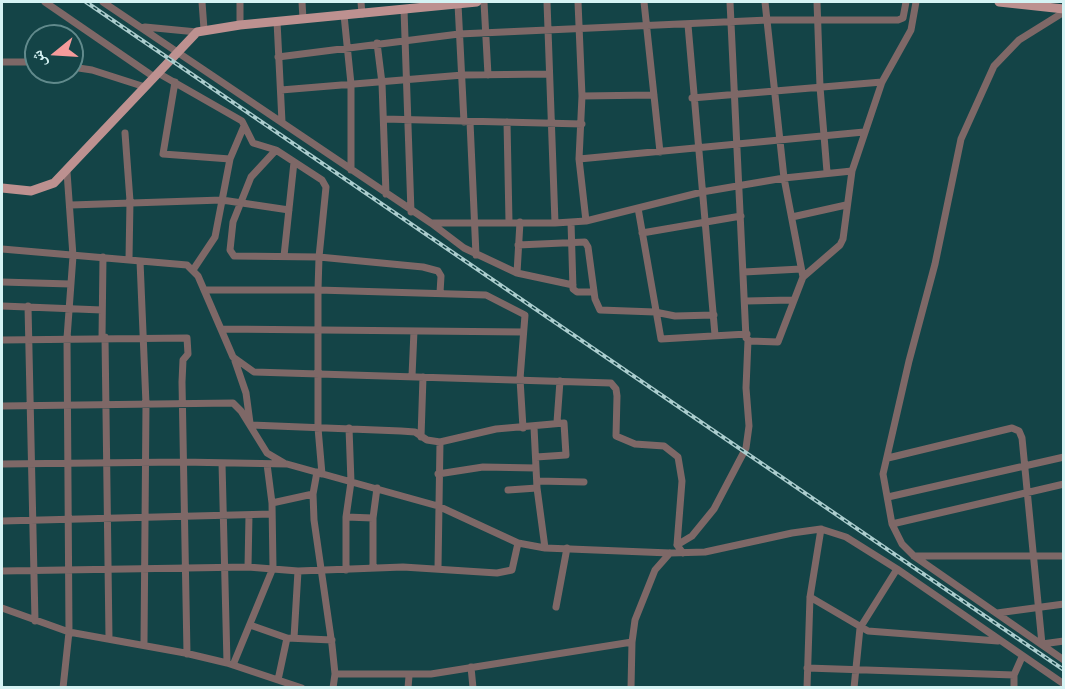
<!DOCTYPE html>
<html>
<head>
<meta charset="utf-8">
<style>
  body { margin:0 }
  #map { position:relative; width:1065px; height:689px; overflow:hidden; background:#144447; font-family:Arial,"Noto Naskh Arabic",sans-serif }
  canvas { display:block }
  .frame { position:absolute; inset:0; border:3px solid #d5f3f4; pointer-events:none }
  .north { position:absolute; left:24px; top:24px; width:60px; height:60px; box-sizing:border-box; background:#144447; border:2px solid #618a8c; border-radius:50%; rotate:252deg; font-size:16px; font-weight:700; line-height:24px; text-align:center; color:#d5f3f4 }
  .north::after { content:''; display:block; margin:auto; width:21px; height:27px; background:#f59b9b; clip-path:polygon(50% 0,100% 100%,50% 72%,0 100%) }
</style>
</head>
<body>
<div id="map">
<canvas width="1065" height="689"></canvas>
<div class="frame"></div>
<div class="north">ش</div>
</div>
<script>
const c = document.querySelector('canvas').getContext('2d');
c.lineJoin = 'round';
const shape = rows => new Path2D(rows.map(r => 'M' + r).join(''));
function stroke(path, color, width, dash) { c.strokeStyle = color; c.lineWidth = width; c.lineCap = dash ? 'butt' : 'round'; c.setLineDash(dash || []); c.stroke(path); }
const minor = shape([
  [45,2,154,77],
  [103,2,431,223,555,223,586,221,702,192,784,178,852,171],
  [202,2,204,29],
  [240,2,240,25],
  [302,2,303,19],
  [361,2,362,14],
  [484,2,488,75],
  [547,2,555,223],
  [578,2,582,96,579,159,586,221],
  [644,2,660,152],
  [730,2,746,338,750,341,778,342,803,277,840,245,843,239,852,171,882,82,911,30,916,2],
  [765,2,784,178,803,277],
  [817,2,820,87,827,172],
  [458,4,464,122],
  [404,9,411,212],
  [1064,12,1019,40,994,66,961,139,935,264,909,361,883,474,892,524,902,544,914,556,1064,660],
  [344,15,351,84,351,170],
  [277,21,282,122],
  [688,25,715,335],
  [145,27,197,32],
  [377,43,382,83,386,194],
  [278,57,459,34,768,20,898,20,903,18,906,2],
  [2,62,36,62],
  [72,67,92,70,145,87],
  [158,73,242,121,253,143,276,150],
  [175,82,163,154,230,159],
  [281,90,463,75,549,74],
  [582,96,654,95],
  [692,98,882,82],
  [384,119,582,124],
  [470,122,476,255],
  [507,122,509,222],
  [125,133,130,201,129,259],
  [579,159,864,132],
  [71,205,222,200,289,210],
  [638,208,661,339,747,334],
  [792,217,846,205],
  [571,222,573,289,577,292,594,292],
  [431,223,464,248,517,273,573,285],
  [642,233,741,216],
  [518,245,585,242,588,247,595,299,600,310,655,312,675,316,714,315],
  [2,249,187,265,198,276,233,357,254,372,611,383,616,389,617,396,616,436,635,444,664,446,678,457,682,481,677,545,683,553],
  [284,256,294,162],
  [140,261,146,404,144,644],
  [193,270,215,237,230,159,244,126],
  [744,272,801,269],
  [517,273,520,222],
  [2,282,70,284],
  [204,290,318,290,486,295,525,315,520,379,523,428],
  [746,301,792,300],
  [2,306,102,310],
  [28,306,35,621],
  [222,329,523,332],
  [105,337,109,638],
  [102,338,103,257],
  [2,340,187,338,188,354,183,360,182,382,187,654],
  [235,361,246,393,250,423],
  [412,376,414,331],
  [2,406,233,403,241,411,267,453,284,463],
  [557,422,560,381],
  [251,425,401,431,415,432,427,440,440,442,496,429,564,423,566,455,536,457],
  [534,427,537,488,545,548],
  [421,437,423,377],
  [888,458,1012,428,1019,431,1022,438,1042,644,1064,641],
  [222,463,227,663],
  [2,464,182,462,287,464,438,506,518,543,545,548,670,553,705,552,792,533,821,529,846,537,897,569,1064,684],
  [317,472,313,494,314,520,332,645,335,674,333,688],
  [322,474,318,428,318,290,319,257,326,187,322,180,276,150,251,177,233,222,230,250,234,256,319,257,423,267,438,271,441,276,440,293],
  [438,474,483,467,536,468],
  [537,481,584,482],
  [508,490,537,488],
  [888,497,1064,457],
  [272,503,313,494],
  [346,517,373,518],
  [2,521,272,514],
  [892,524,1064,484],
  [677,545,692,536,714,509,746,448,749,426,746,388,748,340],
  [914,556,1064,556],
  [248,567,249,515],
  [373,568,373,518,377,488],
  [438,568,440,442],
  [346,570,346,517,351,482,349,428],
  [2,571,248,567,298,571,403,567,497,573,512,570,518,543],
  [810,597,868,631,998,641],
  [556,607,567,548],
  [2,608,69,632,185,653,227,663,302,688],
  [997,613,1064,604],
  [250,625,287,638,332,640],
  [294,638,298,571],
  [233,665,273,568,272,503,267,464],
  [471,667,473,688],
  [807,668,1014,675],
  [335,674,431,674,632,642],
  [278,680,287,638],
  [63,688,69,632,67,338,73,256,67,172],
  [408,688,409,676],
  [631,688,632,642,635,620,655,570,670,553],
  [807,688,810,597,821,529],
  [854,688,860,628,897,569],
  [1014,688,1014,675,1022,657]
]);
const major = shape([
  [999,2,1064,9],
  [2,188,31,191,54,183,197,32,240,25,477,2]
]);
const rail = shape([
  [86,2,1064,670]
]);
stroke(minor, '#7e6867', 7);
stroke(major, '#bd9190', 9);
stroke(rail, '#abcdce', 4);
stroke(rail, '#144447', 1.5, [4.5]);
</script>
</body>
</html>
